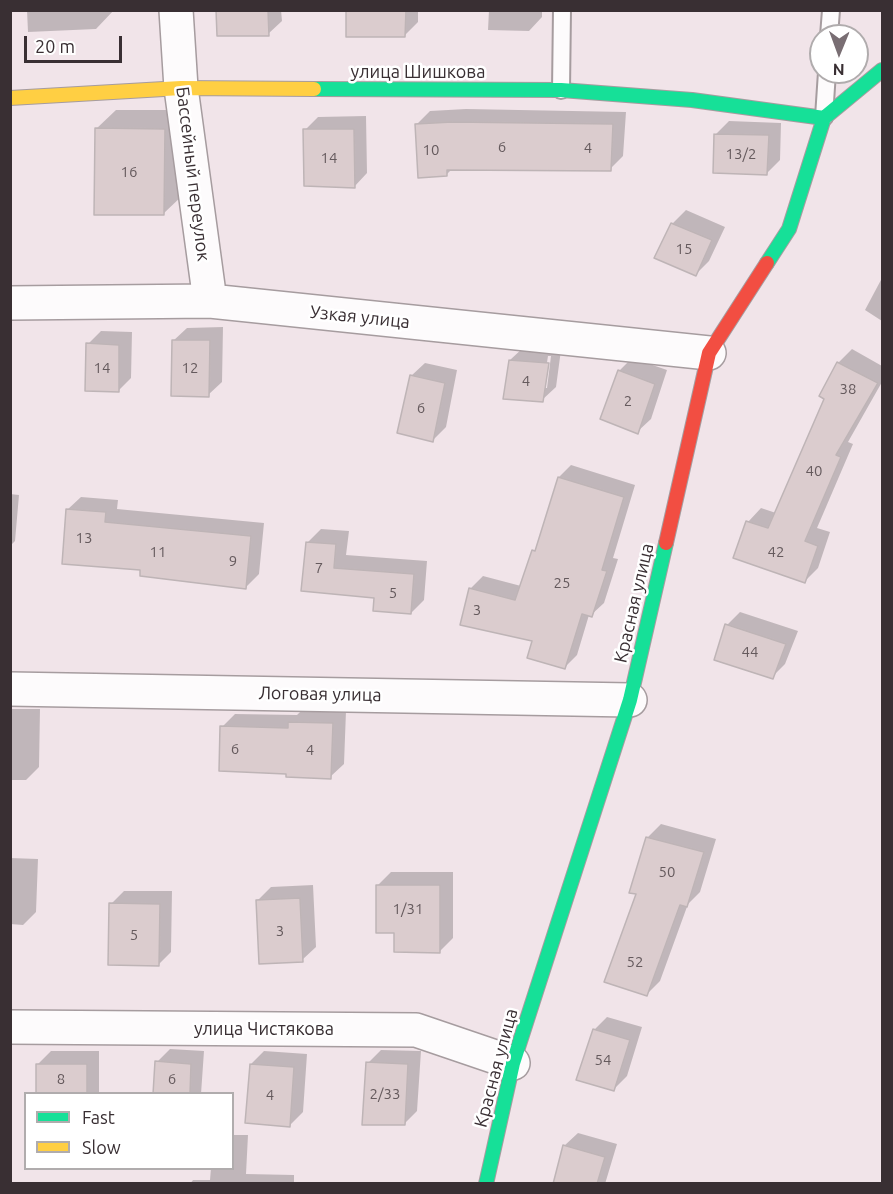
<!DOCTYPE html>
<html>
<head>
<meta charset="utf-8">
<style>
  body { margin:0 }
  #map { position:relative; width:893px; height:1194px; overflow:hidden; background:#f1e4e9; font-family:Ubuntu,sans-serif }
  canvas { display:block }
  .frame { position:absolute; inset:0; border:12px solid #392f33; pointer-events:none }
  .legend { position:absolute; left:24px; top:1092px; width:210px; height:78px; box-sizing:border-box; background:#fff; border:2px solid #b0acad; margin:0; padding:8px 10px; list-style:none; font-size:18px; color:#392f33 }
  .legend li { display:flex; align-items:center; gap:12px; height:30px }
  .legend b { width:30px; border:2px solid #b0acad }
  .north { position:absolute; left:809px; top:24px; width:60px; height:60px; box-sizing:border-box; background:#fff; border:2px solid #b0acad; border-radius:50%; rotate:181deg; font-size:16px; font-weight:700; line-height:24px; text-align:center; color:#392f33 }
  .north::after { content:''; display:block; margin:auto; width:21px; height:27px; background:#796e73; clip-path:polygon(50% 0,100% 100%,50% 72%,0 100%) }
  .scale { position:absolute; left:24px; top:36px; width:98px; height:27px; box-sizing:border-box; border:3px solid #392f33; border-top:0; padding-left:8px; font-size:18px; line-height:21px; white-space:nowrap; color:#392f33; -webkit-text-stroke:4px #fff; paint-order:stroke }
</style>
</head>
<body>
<div id="map">
<canvas width="893" height="1194"></canvas>
<div class="frame"></div>
<ul class="legend">
<li><b style="height:8px;background:#16e098"></b>Fast</li>
<li><b style="height:8px;background:#ffcf43"></b>Slow</li>
</ul>
<div class="north">N</div>
<div class="scale">20 m</div>
</div>
<script>
const c = document.querySelector('canvas').getContext('2d');
c.lineJoin = 'round';
function fill(path, color) { c.fillStyle = color; c.fill(path, 'evenodd'); }
const shape = rows => new Path2D(rows.map(r => 'M' + r).join(''));
function stroke(path, color, width, dash) { c.strokeStyle = color; c.lineWidth = width; c.lineCap = dash ? 'butt' : 'round'; c.setLineDash(dash || []); c.stroke(path); }
function write(font, color, halo, rows, align = 'center') {
  c.font = font + ' Ubuntu,sans-serif'; c.lineWidth = 5; c.setLineDash([]); c.textBaseline = 'middle'; c.strokeStyle = halo; c.fillStyle = color; for (const [text, x, y, turn = 0] of rows) {
    c.save(); c.translate(x, y); c.rotate((+turn || 0) * Math.PI / 180); c.textAlign = isNaN(turn) ? turn : align; if (halo) c.strokeText(text, 0, 0); c.fillText(text, 0, 0); c.restore();
  }
}
const shadow = shape([
  [27,10,114,10,96,29,28,32],
  [218,10,281,10,282,21,268,34],
  [348,10,418,10,418,22,404,36],
  [489,10,542,10,542,17,529,31,488,30],
  [466,109,626,112,623,156,610,169,452,169,446,175,417,124,430,111],
  [116,110,183,110,183,195,163,214,96,129],
  [366,116,367,173,354,187,305,130,318,117],
  [729,121,781,123,780,160,767,173,716,134],
  [686,210,725,227,709,261,696,274,656,258,672,224],
  [882,278,882,321,865,310],
  [223,327,222,382,208,395,173,341,187,328],
  [101,331,132,332,131,378,118,391,88,344],
  [524,347,561,350,556,387,542,400,510,360],
  [548,356,551,356,547,388,543,388],
  [852,349,882,366,882,382,848,442,853,444,817,528,830,532,818,568,805,581,748,522,761,508,776,513,826,398,821,395,838,363],
  [632,358,667,370,651,419,637,432,619,371],
  [425,363,457,370,446,427,433,440,411,376],
  [571,465,635,485,613,558,618,559,604,603,591,615,589,615,577,655,565,667,534,640,470,589,483,576,521,586,534,551,538,547,559,477],
  [10,494,19,495,15,541,10,546],
  [81,497,118,500,117,509,264,523,259,574,246,587,142,568,67,510],
  [321,529,349,531,346,555,427,561,424,600,411,613,375,596,303,590,308,542],
  [740,612,798,631,785,664,772,677,727,625],
  [10,709,40,709,39,767,26,780,10,780],
  [303,709,346,711,344,764,330,777,287,772,222,727,235,714,297,715],
  [661,824,716,839,700,892,688,904,660,981,647,994,638,893,631,892,648,837],
  [10,858,38,859,36,912,23,925,10,924],
  [391,872,453,872,453,938,440,951,396,932,378,885],
  [313,885,316,947,302,960,258,900,271,887],
  [124,891,172,891,171,952,158,965,111,904],
  [607,1017,642,1027,627,1076,614,1089,594,1030],
  [170,1049,204,1051,201,1094,155,1094,157,1062],
  [381,1050,421,1051,417,1111,404,1124,368,1063],
  [51,1051,99,1051,99,1094,38,1094,38,1064],
  [264,1051,307,1054,303,1112,290,1125,251,1064],
  [578,1133,617,1144,605,1184,554,1184,564,1146],
  [232,1135,248,1135,246,1174,294,1175,294,1184,190,1184,193,1180,210,1180,211,1168,232,1168]
]);
const building = shape([
  [216,10,268,10,269,36,217,36,216,10],
  [346,10,406,10,405,37,346,37,346,10],
  [452,122,613,124,611,171,447,170,447,176,418,178,415,124,452,122],
  [95,128,165,129,164,215,94,215,95,128],
  [303,129,354,129,355,188,304,186,303,129],
  [714,134,769,135,767,175,713,173,714,134],
  [671,223,712,240,696,276,654,258,671,223],
  [172,340,210,340,209,397,171,396,172,340],
  [86,343,119,345,119,392,85,391,86,343],
  [509,360,549,363,543,402,503,399,509,360],
  [837,362,878,383,836,455,841,457,805,541,818,546,805,583,733,558,746,521,768,528,824,399,819,396,837,362],
  [618,370,655,384,638,434,600,419,618,370],
  [410,375,445,383,433,442,397,433,410,375],
  [558,477,624,497,602,570,607,571,592,617,582,614,565,669,527,658,532,641,460,625,469,588,515,600,532,550,535,551,558,477],
  [66,509,106,512,105,522,251,536,246,589,140,576,140,570,62,564,66,509],
  [306,542,336,544,334,568,414,574,411,614,373,611,374,598,301,591,306,542],
  [725,624,786,644,773,679,714,660,725,624],
  [288,722,333,723,331,779,286,777,286,774,219,771,220,726,288,728,288,722],
  [646,837,704,852,687,907,680,905,647,996,604,982,636,894,629,893,646,837],
  [376,885,440,885,440,953,394,952,394,933,376,933,376,885],
  [300,898,303,962,259,964,256,900,300,898],
  [109,903,160,904,159,966,108,965,109,903],
  [593,1029,630,1040,614,1091,576,1080,593,1029],
  [155,1061,191,1064,190,1094,153,1094,155,1061],
  [366,1062,408,1064,405,1125,362,1125,366,1062],
  [36,1064,87,1064,87,1094,36,1094,36,1064],
  [250,1064,294,1067,290,1127,245,1123,250,1064],
  [563,1145,605,1157,597,1184,553,1184,563,1145]
]);
const lane = shape([
  [829,36,831,10],
  [561,90,562,10],
  [824,117,827,72]
]);
const street = shape([
  [176,10,181,88,210,301],
  [10,303,210,301,709,353],
  [10,689,630,700],
  [10,1027,416,1030,513,1063]
]);
const fast = shape([
  [314,89,561,90,692,100,824,118],
  [767,263,789,229,824,118,882,70],
  [486,1184,513,1063,630,700,666,543]
]);
const slow = shape([
  [10,98,181,88,314,89]
]);
const jam = shape([
  [666,543,709,353,767,263]
]);
const numberNames = [
  ["6",502,147],
  ["4",588,148],
  ["10",431,150],
  ["13/2",741,154],
  ["14",329,158],
  ["16",129,172],
  ["15",684,249],
  ["14",102,368],
  ["12",190,368],
  ["4",526,381],
  ["38",848,389],
  ["2",628,401],
  ["6",421,408],
  ["40",814,471],
  ["13",84,538],
  ["11",158,552],
  ["42",776,552],
  ["9",233,561],
  ["7",319,568],
  ["25",562,583],
  ["5",393,593],
  ["3",477,610],
  ["44",750,652],
  ["6",235,749],
  ["4",310,750],
  ["50",667,872],
  ["1/31",408,909],
  ["3",280,931],
  ["5",134,935],
  ["52",635,962],
  ["54",603,1060],
  ["8",61,1079],
  ["6",172,1079],
  ["2/33",385,1094],
  ["4",270,1095]
];
const streetNames = [
  ["улица Шишкова",418,72],
  ["Бассейный переулок",193,174,83],
  ["Узкая улица",360,317,6],
  ["Красная улица",634,603,-77],
  ["Логовая улица",320,694,1],
  ["улица Чистякова",264,1029],
  ["Красная улица",496,1068,-75]
];
fill(shadow, '#0003');
fill(building, '#dbccce');
stroke(building, '#beb4b6', 1.5);
stroke(lane, '#a69c9f', 20);
stroke(street, '#a69c9f', 36);
stroke(fast, '#a69c9f', 16);
stroke(slow, '#a69c9f', 16);
stroke(jam, '#a69c9f', 16);
stroke(lane, '#fdfbfc', 16);
stroke(street, '#fdfbfc', 33);
stroke(fast, '#16e098', 14);
stroke(slow, '#ffcf43', 14);
stroke(jam, '#f24e42', 14);
write('15px', '#655a5d', null, numberNames);
write('18px', '#392f33', '#fff', streetNames);
</script>
</body>
</html>
